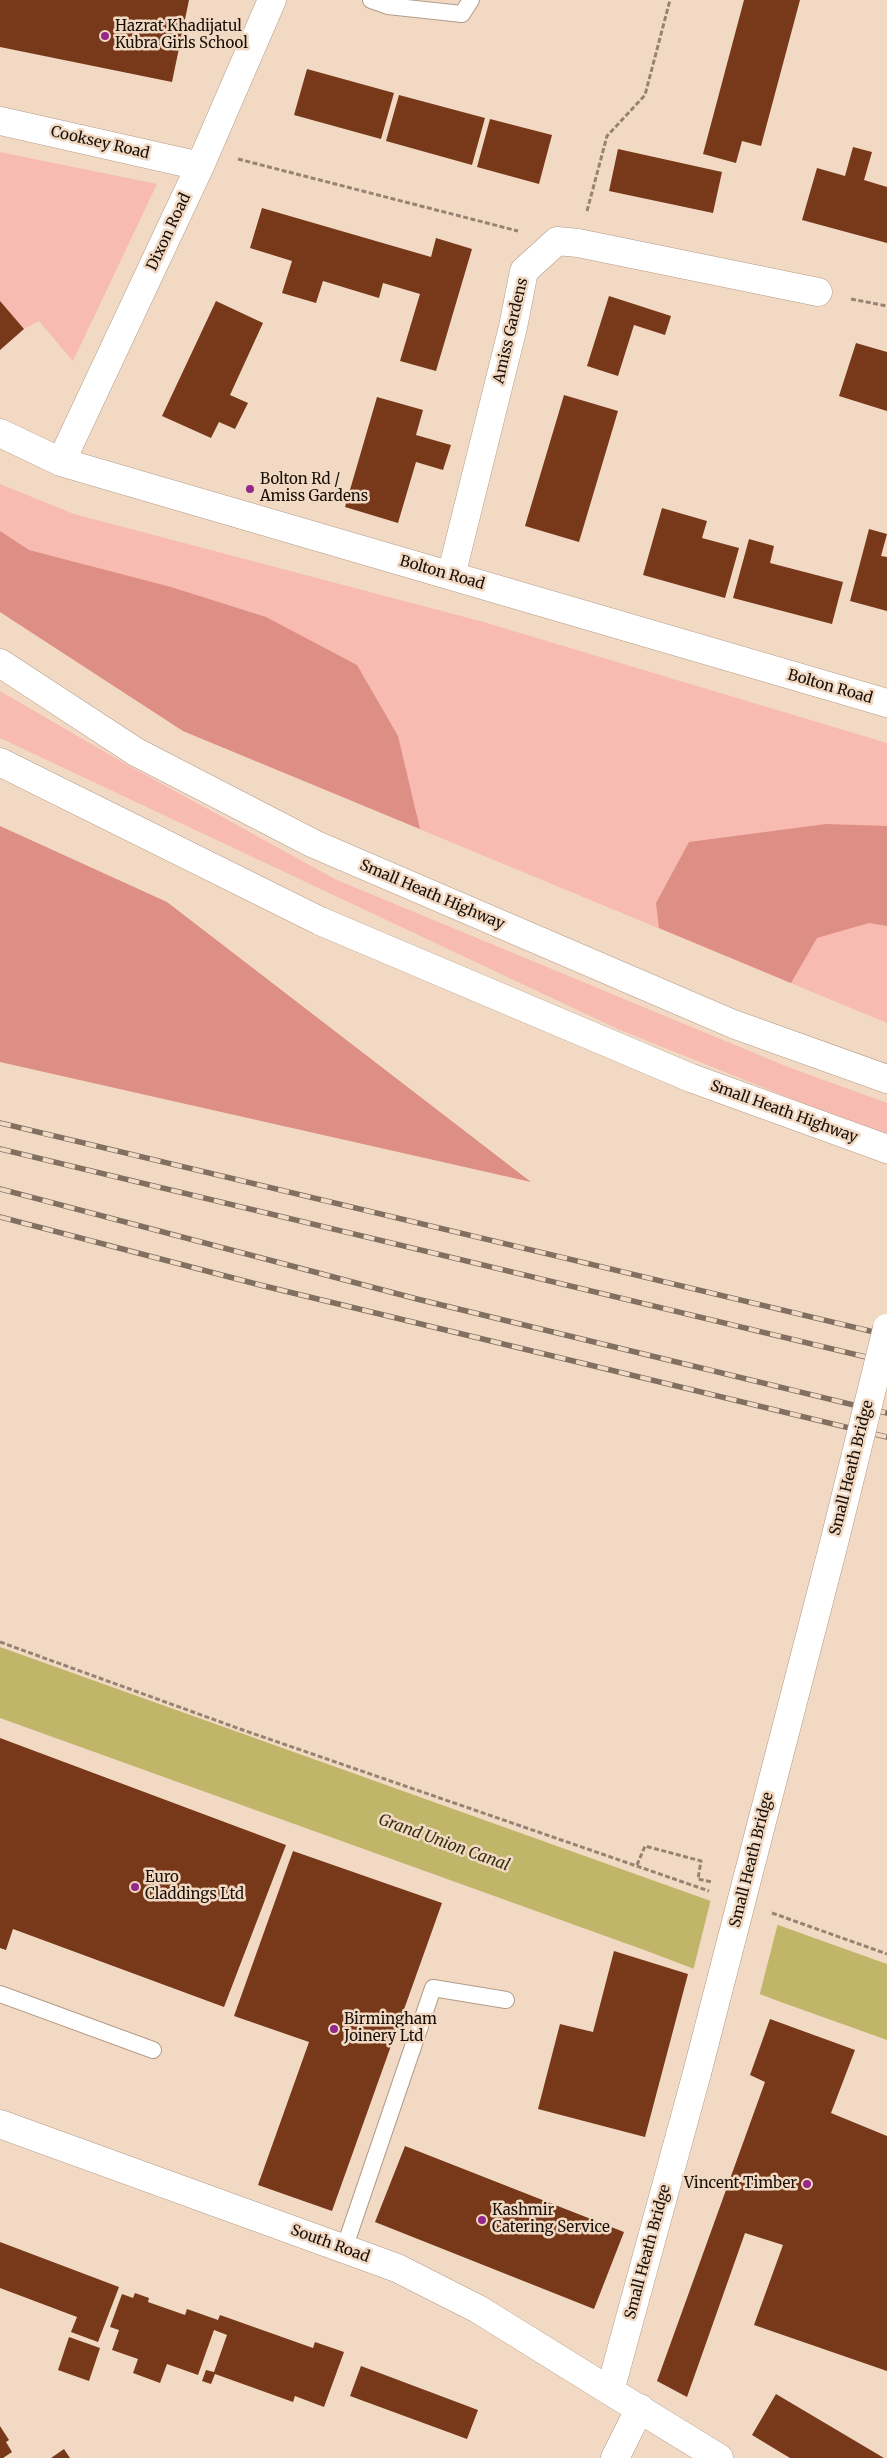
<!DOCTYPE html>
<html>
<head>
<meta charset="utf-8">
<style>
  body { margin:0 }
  canvas { display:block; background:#f2d9c3 }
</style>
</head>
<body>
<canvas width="887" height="2458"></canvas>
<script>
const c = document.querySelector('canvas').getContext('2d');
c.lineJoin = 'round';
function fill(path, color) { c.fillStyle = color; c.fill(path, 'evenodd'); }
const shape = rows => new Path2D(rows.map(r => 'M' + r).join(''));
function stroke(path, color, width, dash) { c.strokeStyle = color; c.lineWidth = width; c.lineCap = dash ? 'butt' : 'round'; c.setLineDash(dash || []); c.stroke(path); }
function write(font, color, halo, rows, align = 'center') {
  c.font = font + ' Merriweather,serif'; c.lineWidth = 5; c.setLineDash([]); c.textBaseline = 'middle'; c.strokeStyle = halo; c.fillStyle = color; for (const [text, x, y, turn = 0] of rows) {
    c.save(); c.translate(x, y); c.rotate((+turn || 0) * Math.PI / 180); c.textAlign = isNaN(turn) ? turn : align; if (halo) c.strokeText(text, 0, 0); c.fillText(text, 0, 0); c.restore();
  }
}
const green = shape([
  [0,152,157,184,73,361,39,321,24,329,0,304],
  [0,484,74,514,480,621,887,743,887,1023,183,731,0,612],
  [0,691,124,763,337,880,788,1067,887,1103,887,1137,620,1030,0,738]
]);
const forest = shape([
  [0,531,29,550,171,587,266,617,357,665,398,736,420,829,183,731,0,612],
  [826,824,887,826,887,926,869,923,817,938,791,983,659,928,656,903,689,842],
  [0,826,167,902,531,1182,0,1062]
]);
const water = shape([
  [0,1647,887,1964,887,2040,778,2001,647,1951,0,1718]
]);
const pier = shape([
  [711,1899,778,1923,759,1997,693,1971]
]);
const building = shape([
  [0,0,189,0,172,82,0,47],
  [744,0,800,0,761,146,742,141,736,163,703,154],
  [307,69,394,93,381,139,294,115],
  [399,95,485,118,472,165,386,141],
  [490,119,552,135,539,184,477,167],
  [853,147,872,152,864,180,887,187,887,243,802,220,817,168,845,176],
  [618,149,722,172,713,213,609,191],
  [262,208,431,257,436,238,472,249,436,371,400,361,420,294,383,283,379,298,323,281,316,303,282,293,292,261,250,248],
  [609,296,671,316,665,335,634,325,618,376,587,366],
  [0,301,24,329,0,350],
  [216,301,263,323,230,395,248,403,235,429,219,422,211,438,162,416],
  [856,343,887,352,887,411,839,396],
  [564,395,618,411,579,542,525,526],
  [377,397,423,410,416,435,451,445,443,470,416,462,398,523,345,507],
  [662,508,707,521,702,538,739,548,725,598,643,575],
  [869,529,887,534,881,556,887,557,887,611,850,601],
  [749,539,774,546,770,563,843,582,832,624,733,598],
  [0,1738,286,1845,224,2007,13,1929,6,1950,0,1948],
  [293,1851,442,1903,332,2211,258,2185,309,2042,234,2016],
  [614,1951,688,1974,645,2137,538,2109,560,2024,593,2032],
  [770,2019,855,2050,831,2113,887,2136,887,2371,754,2325,783,2245,745,2233,687,2397,657,2381,765,2082,750,2075],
  [405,2146,624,2232,594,2309,375,2222],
  [0,2242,119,2287,98,2342,71,2332,77,2317,0,2288],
  [135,2293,149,2298,148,2302,185,2315,187,2309,218,2320,220,2315,313,2348,315,2342,344,2352,324,2407,295,2396,293,2402,215,2374,211,2384,202,2381,206,2370,214,2372,227,2335,214,2330,198,2375,167,2364,160,2383,133,2373,138,2359,112,2350,119,2330,110,2327,122,2294,133,2298],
  [69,2337,100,2348,89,2381,58,2370],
  [361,2366,478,2410,467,2439,350,2396],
  [776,2394,884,2458,790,2458,752,2435],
  [0,2426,9,2440,6,2442,12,2452,3,2458,0,2458],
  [64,2449,70,2458,51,2458]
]);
const path = shape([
  [238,159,518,231],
  [587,211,607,136,645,95,670,0],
  [851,299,887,306],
  [0,1642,240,1729,709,1891],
  [637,1865,645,1846,701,1861,698,1879,712,1882],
  [772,1913,887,1954]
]);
const lane = shape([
  [371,0,388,6,462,14,471,0],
  [0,1994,153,2050],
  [344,2249,433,1988,506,2000]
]);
const street = shape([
  [0,121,200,166],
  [0,433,61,462,887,703],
  [61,462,200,166,272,0],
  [451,576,513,327,524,271,557,241,578,243,818,292],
  [0,2124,397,2268,478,2309,610,2391],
  [615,2458,640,2408]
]);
const secondary = shape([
  [697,2073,610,2391,719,2458]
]);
const highway = shape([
  [0,663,136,752,314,844,733,1024,887,1079],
  [0,762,320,921,691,1078,887,1149]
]);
const rail = shape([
  [0,1123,887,1335],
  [0,1149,887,1362],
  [0,1189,417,1299,887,1413],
  [0,1217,260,1285,887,1437]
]);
const secondaryBridge = shape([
  [697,2073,834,1543,887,1328]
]);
const markers = [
  [105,36,5,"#942789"],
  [250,489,5,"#942789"],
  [135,1887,5,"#942789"],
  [334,2029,5,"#942789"],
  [807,2184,5,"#942789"],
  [482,2220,5,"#942789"]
];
const poiNames = [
  ["Hazrat Khadijatul",115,27],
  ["Kubra Girls School",115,44],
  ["Bolton Rd /",260,480],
  ["Amiss Gardens",260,497],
  ["Euro",145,1878],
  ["Claddings Ltd",145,1895],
  ["Birmingham",344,2020],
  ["Joinery Ltd",344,2037],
  ["Vincent Timber",797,2184,"right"],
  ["Kashmir",492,2211],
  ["Catering Service",492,2228]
];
const streetNames = [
  ["Cooksey Road",100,143,13],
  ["Dixon Road",169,232,-65],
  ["Amiss Gardens",511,331,-77],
  ["Bolton Road",442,573,16],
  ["Bolton Road",830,687,16],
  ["Small Heath Highway",432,895,23],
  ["Small Heath Highway",784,1112,20],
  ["Small Heath Bridge",852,1468,-76],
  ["Small Heath Bridge",752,1860,-76],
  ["South Road",330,2244,20],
  ["Small Heath Bridge",648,2252,-75]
];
const waterNames = [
  ["Grand Union Canal",444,1843,20]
];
fill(green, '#f8bbb2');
fill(forest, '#dd8e85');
fill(water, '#c0b569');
fill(pier, '#f2d9c3');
fill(building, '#773919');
stroke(lane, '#b39b87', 18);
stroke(street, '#b39b87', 29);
stroke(secondary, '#b39b87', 29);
stroke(highway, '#b39b87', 29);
stroke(path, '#968374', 3, [5, 2.5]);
stroke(lane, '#fff', 16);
stroke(street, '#fff', 28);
stroke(secondary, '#fff', 28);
stroke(highway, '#fff', 28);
stroke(rail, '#817062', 5.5);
stroke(rail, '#f2d9c3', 4, [11]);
stroke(secondaryBridge, '#b39b87', 29, []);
stroke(secondaryBridge, '#fff', 28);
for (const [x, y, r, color] of markers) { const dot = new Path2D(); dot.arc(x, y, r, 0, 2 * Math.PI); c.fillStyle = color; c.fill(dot); stroke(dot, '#f2d9c3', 2); }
write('15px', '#180f08', '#f2d9c3', poiNames, 'left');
write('15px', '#180f08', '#f2d9c3', streetNames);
write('italic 16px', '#342f0d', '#f2d9c3', waterNames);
</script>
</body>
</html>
